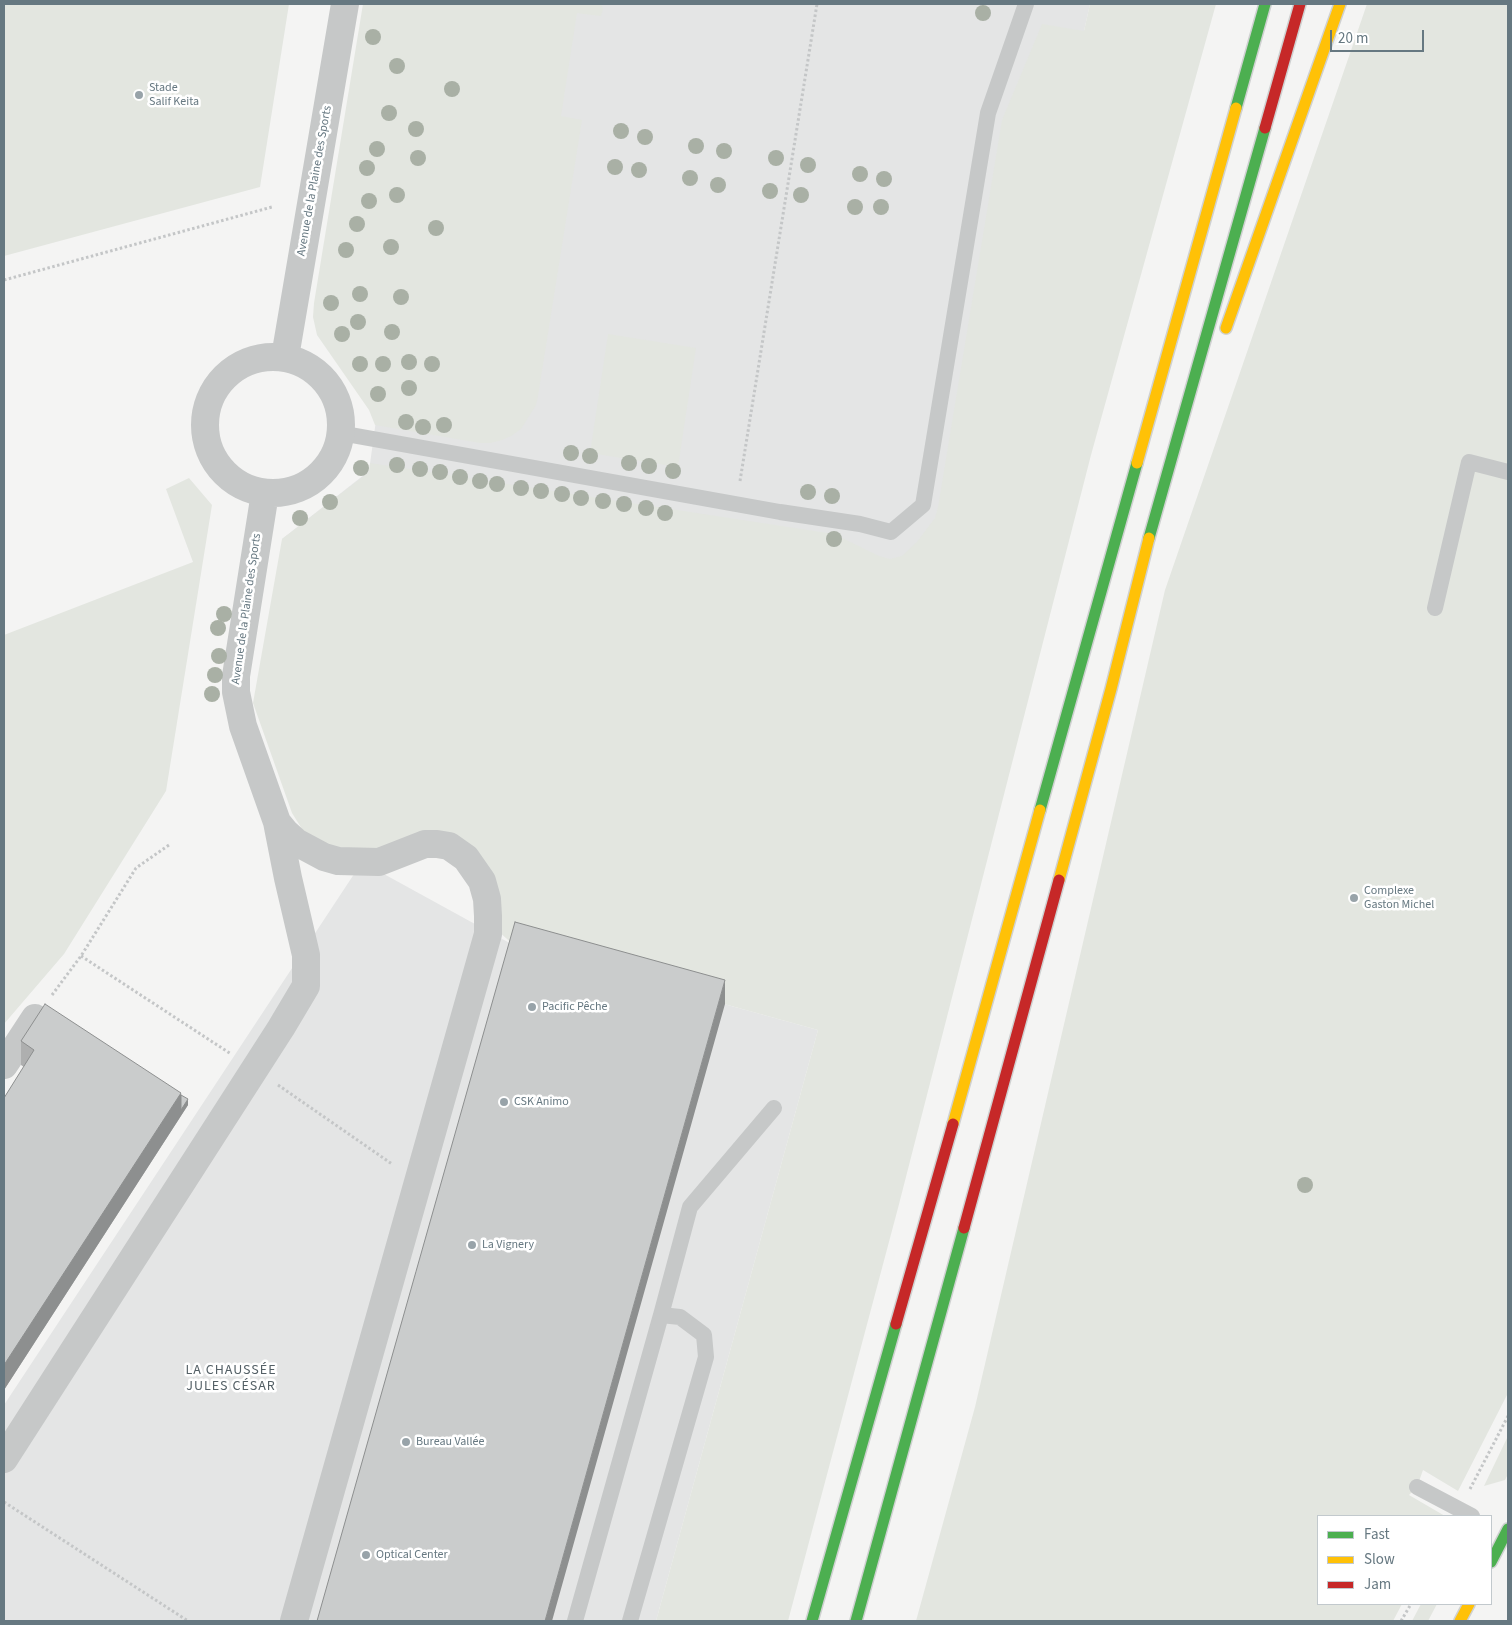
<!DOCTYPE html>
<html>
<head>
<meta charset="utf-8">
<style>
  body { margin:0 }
  #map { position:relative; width:1512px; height:1625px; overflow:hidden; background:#f4f4f3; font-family:"Source Sans 3",sans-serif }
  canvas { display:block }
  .frame { position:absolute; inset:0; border:5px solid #667881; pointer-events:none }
  .legend { position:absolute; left:1317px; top:1515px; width:175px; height:90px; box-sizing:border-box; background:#fff; border:1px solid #c2c9cd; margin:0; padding:6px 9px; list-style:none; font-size:15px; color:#667881 }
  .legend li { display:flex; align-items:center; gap:10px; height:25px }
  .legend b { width:25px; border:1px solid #c2c9cd }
  .scale { position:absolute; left:1330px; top:30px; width:94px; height:22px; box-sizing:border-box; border:2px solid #667881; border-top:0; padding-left:6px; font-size:15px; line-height:18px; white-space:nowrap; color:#667881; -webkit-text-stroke:4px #fff; paint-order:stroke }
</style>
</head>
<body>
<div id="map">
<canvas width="1512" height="1625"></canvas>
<div class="frame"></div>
<ul class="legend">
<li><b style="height:6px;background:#4caf50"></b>Fast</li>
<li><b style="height:6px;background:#ffc107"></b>Slow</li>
<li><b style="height:6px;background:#c62828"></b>Jam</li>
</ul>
<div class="scale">20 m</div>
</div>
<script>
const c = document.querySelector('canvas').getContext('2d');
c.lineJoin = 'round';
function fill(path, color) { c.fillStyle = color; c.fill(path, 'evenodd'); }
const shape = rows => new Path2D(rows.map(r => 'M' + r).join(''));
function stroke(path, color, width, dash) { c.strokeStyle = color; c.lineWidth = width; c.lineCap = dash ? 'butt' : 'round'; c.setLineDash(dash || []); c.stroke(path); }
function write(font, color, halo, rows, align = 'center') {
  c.font = font + ' "Source Sans 3",sans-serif'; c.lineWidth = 5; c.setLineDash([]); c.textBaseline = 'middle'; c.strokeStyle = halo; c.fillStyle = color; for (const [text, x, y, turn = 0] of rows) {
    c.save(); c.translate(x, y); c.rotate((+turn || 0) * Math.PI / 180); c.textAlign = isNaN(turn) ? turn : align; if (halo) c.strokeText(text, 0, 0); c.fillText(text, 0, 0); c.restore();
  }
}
const built = shape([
  [369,4,1090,4,1084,31,938,575,282,539,369,471,377,413],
  [362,862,515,946,818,1030,656,1621,4,1621,4,1405]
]);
const green = shape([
  [4,4,289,4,260,187,4,256],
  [363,4,601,4,603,9,601,16,577,13,561,116,582,120,538,396,536,405,521,429,511,436,502,440,490,443,480,443,375,425,369,410,317,335,313,317,314,303],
  [1090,4,1216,4,1091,455,898,1208,788,1621,656,1621,818,1030,515,946,498,931,480,859,350,852,318,842,302,829,292,813,253,703,282,539,369,472,370,463,834,534,879,556,890,559,902,556,917,542,935,518,938,507,1002,120,1042,24,1084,31],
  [1367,4,1508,4,1508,1393,1458,1491,1423,1470,1417,1487,1409,1495,1445,1516,1318,1516,1318,1604,1402,1604,1393,1621,916,1621,975,1407,1165,590],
  [608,334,696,348,678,467,590,453],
  [189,478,212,505,166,791,64,954,4,1024,4,635,193,562,166,489],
  [1508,1436,1508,1474,1505,1480,1484,1486],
  [1421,1604,1437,1604,1428,1621,1412,1621]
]);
const path = shape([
  [4,280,272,207],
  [740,481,817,4],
  [81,956,231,1054],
  [52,995,81,956,136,868,169,845],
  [278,1085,392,1164],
  [1470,1489,1508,1416],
  [4,1502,188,1621],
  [1401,1621,1411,1604]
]);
const lane = shape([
  [340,433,780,512,860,524,891,532,923,505,988,113,1026,4],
  [1435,608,1469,462,1508,472],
  [1417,1487,1472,1516],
  [575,1621,661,1315],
  [630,1621,706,1357,704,1335,680,1317,661,1315,690,1207,774,1108]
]);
const street = shape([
  [285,357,345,4],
  '205 425a68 68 0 1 1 136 0a68 68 0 1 1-136 0Z',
  [277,822,286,833,296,842,324,857,338,861,379,862,425,844,437,844,449,846,466,858,482,881,487,899,488,916,488,934,294,1621],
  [4,1065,35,1018],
  [4,1459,281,1028,306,986,306,955,288,878,277,822,243,726,236,692,236,676,265,493]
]);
const fast = shape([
  [1236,108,1265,4],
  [1149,538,1265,128],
  [1040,810,1137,463],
  [1491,1562,1508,1529],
  [812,1621,896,1324],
  [856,1621,964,1228]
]);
const slow = shape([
  [1226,328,1340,4],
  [1137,463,1236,108],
  [1059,880,1111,689,1149,538],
  [953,1124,1040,810],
  [1460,1621,1469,1604]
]);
const jam = shape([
  [1265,128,1300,4],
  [964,1228,1059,880],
  [896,1324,953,1124]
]);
const trees = [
  [983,13],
  [373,37],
  [397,66],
  [452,89],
  [389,113],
  [416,129],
  [621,131],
  [645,137],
  [696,146],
  [377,149],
  [724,151],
  [418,158],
  [776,158],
  [808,165],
  [615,167],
  [367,168],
  [639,170],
  [860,174],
  [690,178],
  [884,179],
  [718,185],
  [770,191],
  [397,195],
  [801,195],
  [369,201],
  [855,207],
  [881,207],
  [357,224],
  [436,228],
  [391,247],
  [346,250],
  [360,294],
  [401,297],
  [331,303],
  [358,322],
  [392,332],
  [342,334],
  [409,362],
  [360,364],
  [383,364],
  [432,364],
  [409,388],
  [378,394],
  [406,422],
  [444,425],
  [423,427],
  [571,453],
  [590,456],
  [629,463],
  [397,465],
  [649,466],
  [361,468],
  [420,469],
  [673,471],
  [440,472],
  [460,477],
  [480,481],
  [497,484],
  [521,488],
  [541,491],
  [808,492],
  [562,494],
  [832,496],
  [581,498],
  [603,501],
  [330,502],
  [624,504],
  [646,508],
  [665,513],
  [300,518],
  [834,539],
  [224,614],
  [218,628],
  [219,656],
  [215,675],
  [212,694],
  [1305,1185]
];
const wall = shape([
  [21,1041,181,1095,188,1105,4,1390,4,1098,24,1067,21,1065]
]);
const shadedWall = shape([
  [725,980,725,1004,552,1621,545,1621],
  [181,1093,181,1110,188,1099,188,1105,4,1390,4,1365]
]);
const building = shape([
  [515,922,725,980,545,1621,317,1621,515,922],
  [45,1004,181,1093,4,1365,4,1098,34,1050,21,1041,45,1004],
  [181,1095,188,1099,181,1110,181,1095]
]);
const markers = [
  [139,95,5,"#98a3a9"],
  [1354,898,5,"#98a3a9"],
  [532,1007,5,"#98a3a9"],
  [504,1102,5,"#98a3a9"],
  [472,1245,5,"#98a3a9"],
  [406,1442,5,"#98a3a9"],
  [366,1555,5,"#98a3a9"]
];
const poiNames = [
  ["Stade",149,88],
  ["Salif Keita",149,102],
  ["Complexe",1364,891],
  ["Gaston Michel",1364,905],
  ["Pacific Pêche",542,1007],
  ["CSK Animo",514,1102],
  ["La Vignery",482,1245],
  ["Bureau Vallée",416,1442],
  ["Optical Center",376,1555]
];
const streetNames = [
  ["Avenue de la Plaine des Sports",315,181,-80],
  ["Avenue de la Plaine des Sports",247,609,-82]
];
const neighbourhoodNames = [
  ["LA CHAUSSÉE",231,1371],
  ["JULES CÉSAR",231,1387]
];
fill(built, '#e4e5e5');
fill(green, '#e3e6e0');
stroke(fast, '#cfd1d1', 14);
stroke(slow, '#cfd1d1', 14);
stroke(jam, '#cfd1d1', 14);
stroke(path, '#c4c6c7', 3, [2.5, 2.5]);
stroke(lane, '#c6c8c8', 16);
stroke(street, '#c6c8c8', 28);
stroke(fast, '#4caf50', 11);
stroke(slow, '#ffc107', 11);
stroke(jam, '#c62828', 11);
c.fillStyle = '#a9b0a5';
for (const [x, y] of trees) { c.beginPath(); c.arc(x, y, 8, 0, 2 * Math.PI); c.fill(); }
fill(wall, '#aeafaf');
fill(shadedWall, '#8d8f8f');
fill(building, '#cacccc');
stroke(building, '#8d8f8f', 1);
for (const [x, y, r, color] of markers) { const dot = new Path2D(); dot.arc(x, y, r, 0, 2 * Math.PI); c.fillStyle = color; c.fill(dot); stroke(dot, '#fff', 2); }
write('12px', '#667881', '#fff', poiNames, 'left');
write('12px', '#667881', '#fff', streetNames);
c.letterSpacing = '1px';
write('14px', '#546066', '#fff', neighbourhoodNames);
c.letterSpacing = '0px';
</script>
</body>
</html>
